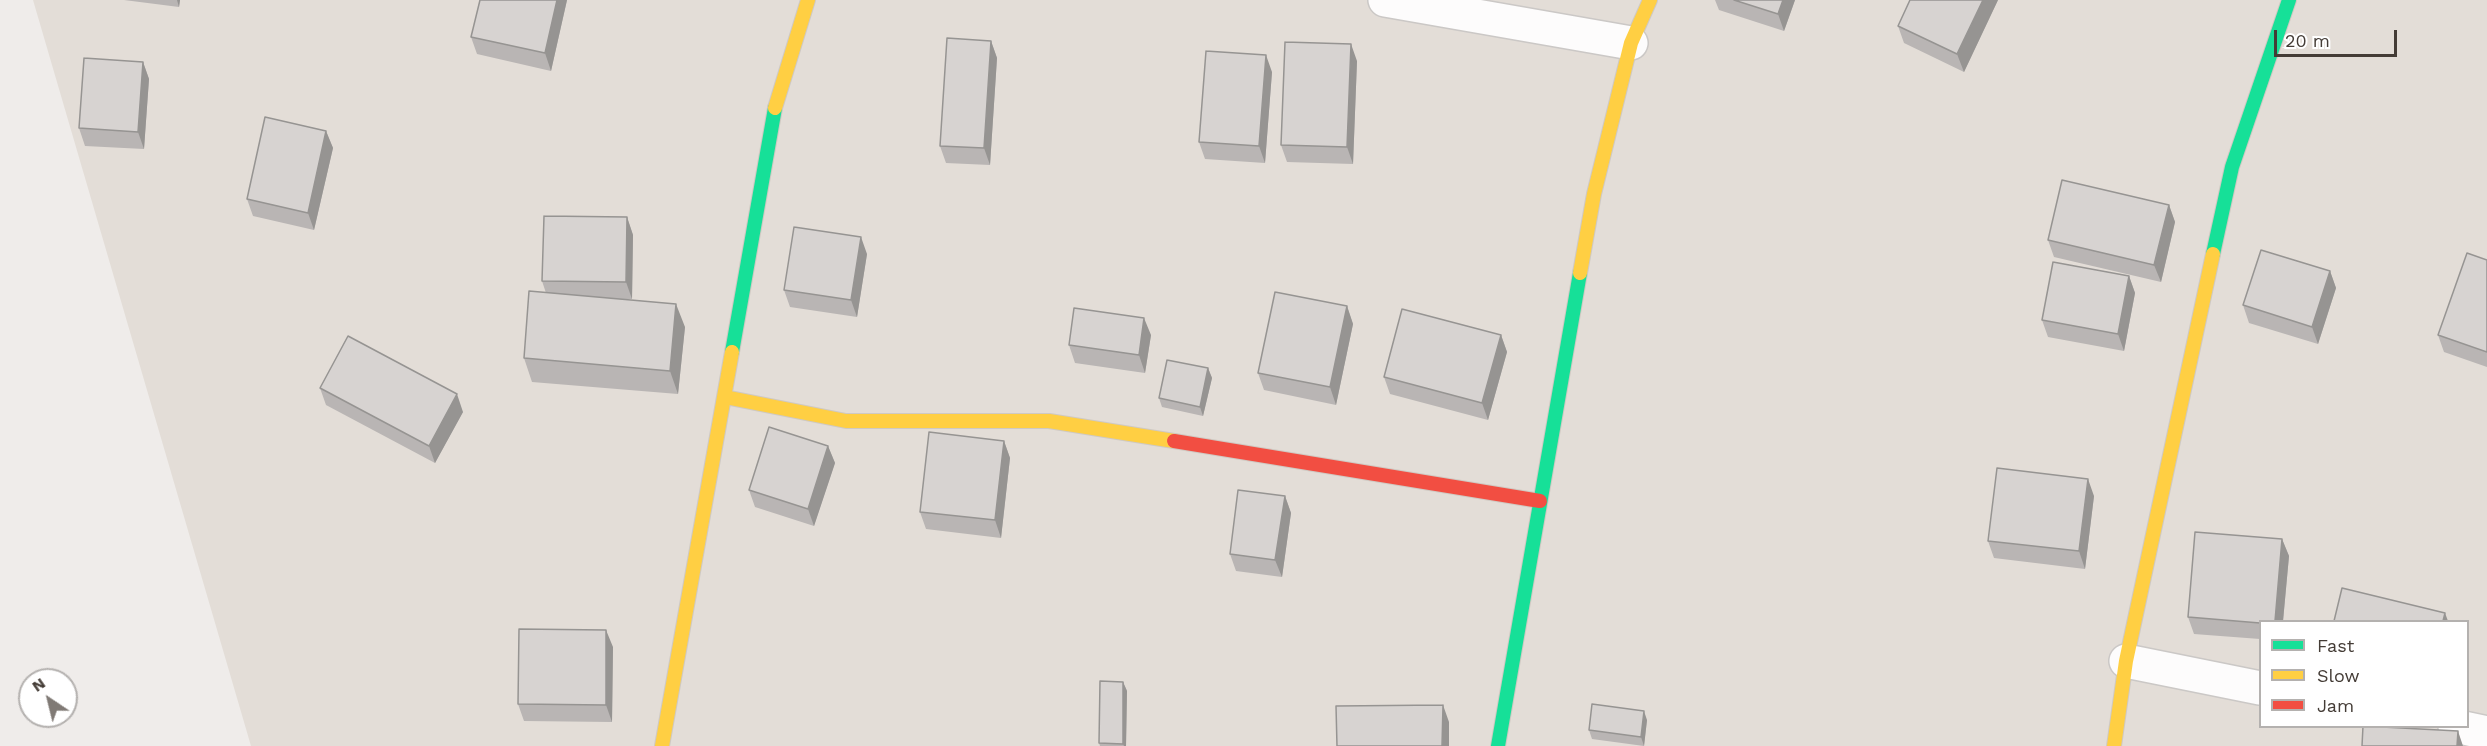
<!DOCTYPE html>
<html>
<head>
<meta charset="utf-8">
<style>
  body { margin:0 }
  #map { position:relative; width:2487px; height:746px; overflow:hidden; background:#efecea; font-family:"Work Sans",sans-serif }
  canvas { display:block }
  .legend { position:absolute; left:2259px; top:620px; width:210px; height:108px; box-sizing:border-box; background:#fff; border:2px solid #b4b1af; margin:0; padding:8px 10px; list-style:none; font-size:18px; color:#443c36 }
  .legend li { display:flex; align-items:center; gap:12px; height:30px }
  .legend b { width:30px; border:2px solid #b4b1af }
  .north { position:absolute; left:18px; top:668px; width:60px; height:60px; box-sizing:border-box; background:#fff; border:2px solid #b4b1af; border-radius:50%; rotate:325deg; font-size:16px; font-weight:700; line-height:24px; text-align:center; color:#443c36 }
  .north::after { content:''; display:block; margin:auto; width:21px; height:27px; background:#807a75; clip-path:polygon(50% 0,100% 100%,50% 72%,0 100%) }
  .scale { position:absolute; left:2274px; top:30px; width:123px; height:27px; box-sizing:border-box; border:3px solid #443c36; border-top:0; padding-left:8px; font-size:18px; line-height:21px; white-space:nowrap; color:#443c36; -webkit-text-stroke:4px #fff; paint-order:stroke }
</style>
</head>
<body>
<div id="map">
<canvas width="2487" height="746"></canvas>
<ul class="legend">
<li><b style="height:8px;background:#16e098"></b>Fast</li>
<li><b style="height:8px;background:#ffcf43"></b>Slow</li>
<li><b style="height:8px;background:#f24e42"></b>Jam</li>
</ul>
<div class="north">N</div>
<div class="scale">20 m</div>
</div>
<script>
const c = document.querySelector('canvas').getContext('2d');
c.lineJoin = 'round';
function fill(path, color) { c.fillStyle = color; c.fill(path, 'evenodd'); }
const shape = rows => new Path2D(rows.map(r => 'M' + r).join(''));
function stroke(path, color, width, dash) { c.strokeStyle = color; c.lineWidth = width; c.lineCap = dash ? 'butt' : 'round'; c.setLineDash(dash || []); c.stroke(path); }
const residential = shape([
  [33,0,2487,0,2487,746,251,746],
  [2260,622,2468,622,2468,726,2260,726]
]);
const street = shape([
  [1385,0,1631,43],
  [2126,661,2260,688],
  [2455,726,2487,733]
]);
const fast = shape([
  [2213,254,2232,167,2289,0],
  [732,352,775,108],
  [1498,746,1580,273]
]);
const slow = shape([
  [775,108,808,0],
  [1580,273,1594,194,1631,43,1650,0],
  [725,397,846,421,1049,421,1174,441],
  [662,746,732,352],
  [2114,746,2126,661,2213,254]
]);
const jam = shape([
  [1174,441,1540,501]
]);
const wall = shape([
  [124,0,180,0,179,7],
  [480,0,567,0,551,71,477,54,471,37],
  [1715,0,1795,0,1784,31,1719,10],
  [1998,0,1964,72,1904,43,1898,26],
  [991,41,997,58,990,165,946,163,940,146],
  [1357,61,1353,164,1287,162,1281,145],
  [143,62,149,79,144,149,85,146,79,128],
  [1272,72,1265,163,1205,159,1199,142],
  [326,131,333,148,314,230,253,216,247,199],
  [2169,205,2175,222,2161,282,2054,257,2048,240],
  [627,217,633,235,632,299,622,299,685,327,678,394,532,382,524,358,546,293,542,281],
  [867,254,857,317,790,307,784,290],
  [2487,260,2487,367,2444,352,2438,335],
  [2330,271,2336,288,2318,344,2249,323,2243,305],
  [2129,276,2135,293,2124,351,2048,337,2042,320],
  [1347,306,1353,324,1336,405,1264,390,1258,373],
  [1151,335,1145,373,1075,363,1069,345],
  [1501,335,1507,352,1488,420,1390,394,1384,377],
  [1208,368,1212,378,1203,416,1162,407,1159,398],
  [320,388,463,412,435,463,326,405],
  [1004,441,1010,458,1001,538,926,529,920,512],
  [828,446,835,463,814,526,755,507,749,490],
  [1285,496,1291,513,1282,577,1236,571,1230,554],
  [2094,496,2085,569,1994,558,1988,541],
  [2282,539,2289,556,2283,621,2260,621,2260,639,2194,634,2188,617],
  [613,647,612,722,524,721,518,704],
  [1123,682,1127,691,1126,746,1100,746,1099,743],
  [1647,720,1644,746,1592,739,1589,730]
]);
const shadedWall = shape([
  [177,0,180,0,179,7],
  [557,0,567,0,551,71,545,53],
  [1783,0,1795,0,1784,31,1778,14],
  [1983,0,1998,0,1964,72,1957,54],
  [991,41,997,58,990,165,984,148],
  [1351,44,1357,61,1353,164,1347,147],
  [1266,55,1272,72,1265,163,1259,146],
  [143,62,149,79,144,149,138,132],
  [326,131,333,148,314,230,308,213],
  [2169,205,2175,222,2161,282,2154,265],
  [627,217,633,235,632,299,626,282],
  [861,237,867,254,857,317,851,300],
  [2330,271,2336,288,2318,344,2312,327],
  [2129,276,2135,293,2124,351,2118,334],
  [676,304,685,327,678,394,670,371],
  [1347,306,1353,324,1336,405,1330,387],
  [1144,318,1151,335,1145,373,1139,355],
  [1501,335,1507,352,1488,420,1482,403],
  [1208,368,1212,378,1203,416,1200,407],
  [457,394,463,412,435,463,429,446],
  [1004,441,1010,458,1001,538,995,520],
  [828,446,835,463,814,526,808,509],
  [2088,479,2094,496,2085,569,2079,551],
  [1285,496,1291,513,1282,577,1275,560],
  [2282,539,2289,556,2283,621,2275,621],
  [2445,613,2448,621,2443,621],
  [606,630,613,647,612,722,606,705],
  [1123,682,1127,691,1126,746,1124,746,1123,744],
  [1443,705,1449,722,1449,746,1442,746],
  [1644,711,1647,720,1644,746,1641,737],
  [2458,731,2463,746,2457,746]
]);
const building = shape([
  [480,0,557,0,545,53,471,37,480,0],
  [1734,0,1783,0,1778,14,1734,0],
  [1910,0,1983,0,1957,54,1898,26,1910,0],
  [947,38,991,41,984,148,940,146,947,38],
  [1285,42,1351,44,1347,147,1281,145,1285,42],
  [1206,51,1266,55,1259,146,1199,142,1206,51],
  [84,58,143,62,138,132,79,128,84,58],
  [265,117,326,131,308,213,247,199,265,117],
  [2062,180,2169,205,2154,265,2048,240,2062,180],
  [544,216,627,217,626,282,542,281,544,216],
  [794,227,861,237,851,300,784,290,794,227],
  [2261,250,2330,271,2312,327,2243,305,2261,250],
  [2467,253,2487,260,2487,352,2438,335,2467,253],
  [2053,262,2129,276,2118,334,2042,320,2053,262],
  [529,291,676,304,670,371,524,358,529,291],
  [1275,292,1347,306,1330,387,1258,373,1275,292],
  [1074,308,1144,318,1139,355,1069,345,1074,308],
  [1402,309,1501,335,1482,403,1384,377,1402,309],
  [348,336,457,394,429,446,320,388,348,336],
  [1167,360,1208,368,1200,407,1159,398,1167,360],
  [769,427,828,446,808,509,749,490,769,427],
  [929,432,1004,441,995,520,920,512,929,432],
  [1997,468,2088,479,2079,551,1988,541,1997,468],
  [1238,490,1285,496,1275,560,1230,554,1238,490],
  [2195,532,2282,539,2275,621,2260,621,2260,623,2188,617,2195,532],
  [2342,588,2445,613,2443,621,2334,621,2342,588],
  [519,629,606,630,606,705,518,704,519,629],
  [1100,681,1123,682,1123,744,1099,743,1100,681],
  [1592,704,1644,711,1641,737,1589,730,1592,704],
  [1443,705,1442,746,1337,746,1336,706,1443,705],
  [2363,726,2458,731,2457,746,2362,746,2363,726]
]);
fill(residential, '#e3ddd7');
stroke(street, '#cbc8c6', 36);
stroke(fast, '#cfc9c2', 16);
stroke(slow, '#cfc9c2', 16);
stroke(jam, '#cfc9c2', 16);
stroke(street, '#fdfcfc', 33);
stroke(fast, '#16e098', 14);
stroke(slow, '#ffcf43', 14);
stroke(jam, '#f24e42', 14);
fill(wall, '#b9b5b4');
fill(shadedWall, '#969492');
fill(building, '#d7d3d1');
stroke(building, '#969492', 1.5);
</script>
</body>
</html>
